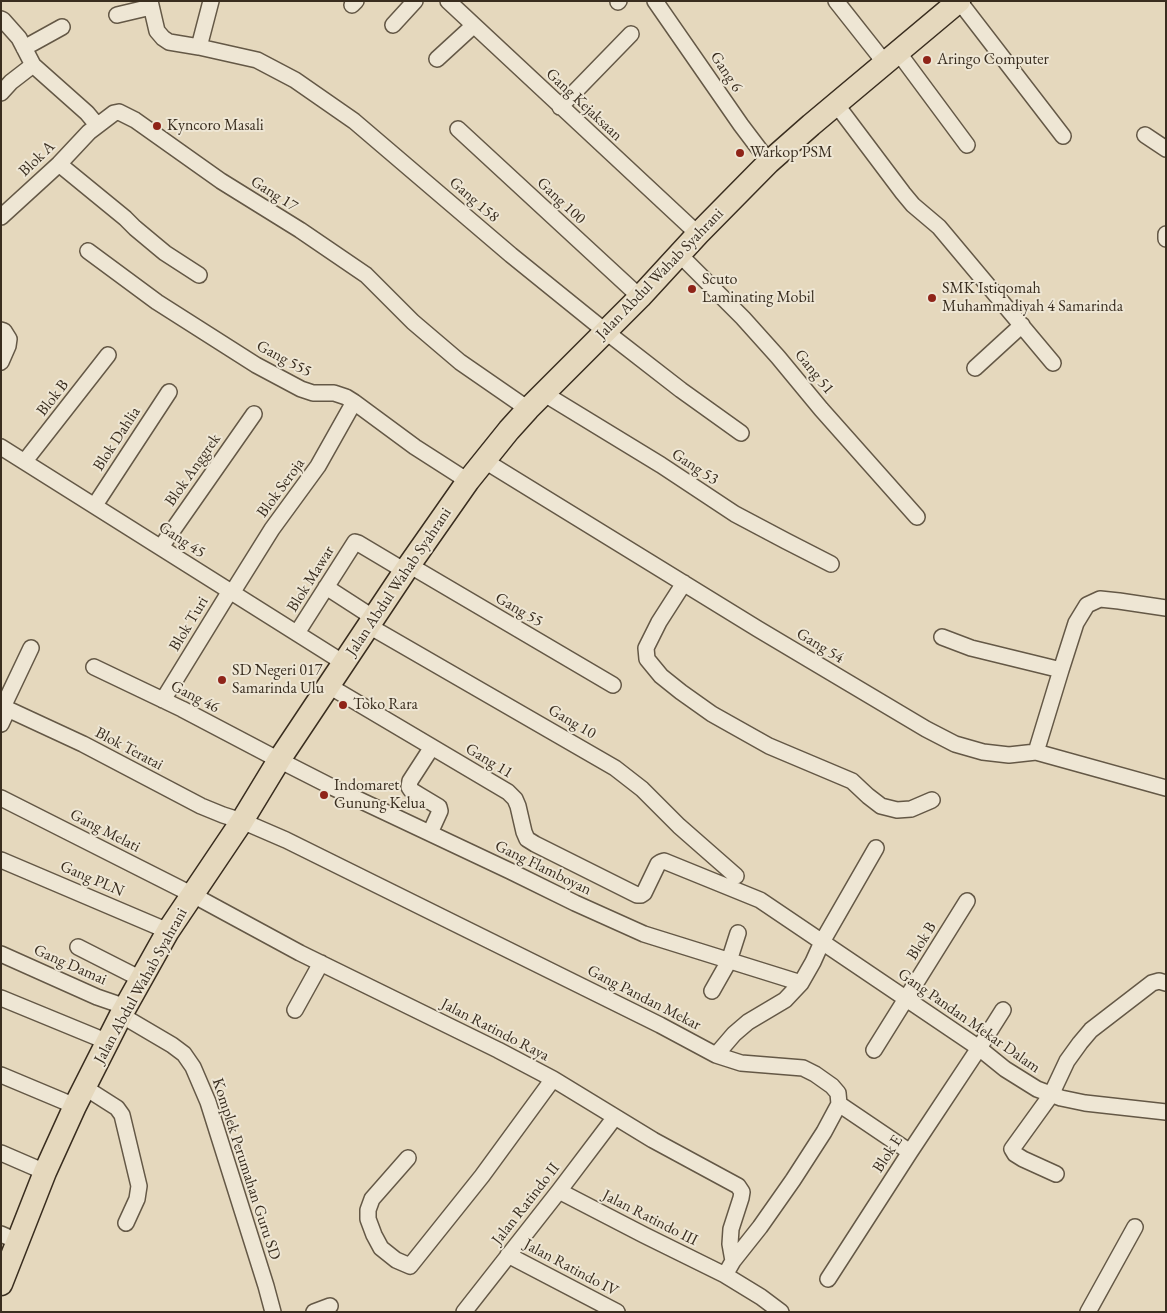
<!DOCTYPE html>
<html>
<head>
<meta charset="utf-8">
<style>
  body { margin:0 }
  #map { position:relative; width:1167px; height:1313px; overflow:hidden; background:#e5d8bd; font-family:"EB Garamond",serif }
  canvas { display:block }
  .frame { position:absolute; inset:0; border:2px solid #392d1f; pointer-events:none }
</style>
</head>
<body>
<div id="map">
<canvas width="1167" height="1313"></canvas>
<div class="frame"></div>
</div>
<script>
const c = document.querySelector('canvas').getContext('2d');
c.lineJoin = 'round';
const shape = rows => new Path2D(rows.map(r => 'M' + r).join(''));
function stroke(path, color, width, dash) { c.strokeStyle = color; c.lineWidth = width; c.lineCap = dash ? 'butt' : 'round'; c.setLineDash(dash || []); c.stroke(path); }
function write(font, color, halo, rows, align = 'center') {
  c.font = font + ' "EB Garamond",serif'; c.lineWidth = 4; c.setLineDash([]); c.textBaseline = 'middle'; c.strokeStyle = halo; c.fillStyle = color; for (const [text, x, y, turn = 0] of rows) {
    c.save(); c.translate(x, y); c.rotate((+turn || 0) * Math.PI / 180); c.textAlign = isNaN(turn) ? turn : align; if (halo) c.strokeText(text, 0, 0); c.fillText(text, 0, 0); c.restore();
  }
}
const minor = shape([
  [150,1,157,31,163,38,169,42,199,47,257,60,295,80,354,121,511,255,605,331,681,390,741,433],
  [448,1,698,234],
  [655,1,741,125,769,162],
  [836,1,885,63],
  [959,1,1063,136],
  [618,2,619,1],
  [352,5,356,1],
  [117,15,151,7],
  [1,19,3,20,19,38,33,65],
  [393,25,415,1],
  [199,47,211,1],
  [24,48,62,27],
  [898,52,967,145],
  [437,59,473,26],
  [1,93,11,82,33,65,87,113,97,125],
  [836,104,903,193,913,205,939,227,1053,363],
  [560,107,631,34],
  [458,129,640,297],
  [1145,135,1166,149],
  [59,164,125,218,135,228,165,253,199,275],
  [1,217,59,164,89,132,114,113,119,112,135,120,221,181,300,230,366,275,413,322,460,362,528,409],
  [1166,234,1166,239],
  [88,251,157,302,256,365,301,389,313,393,334,393,346,397,354,402,415,447,468,481],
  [679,254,743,318,778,357,821,409,917,517],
  [1,330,4,331,9,339,8,346,1,362],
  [975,368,1022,325],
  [543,393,661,465,735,514,786,541,831,564],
  [1,447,344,663],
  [25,461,108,355],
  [485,461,758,629,926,729,955,744,983,752,1009,755,1036,752,1166,788],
  [95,505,169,392],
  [161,547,254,414],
  [409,565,613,685],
  [684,583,659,622,646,648,647,659,661,676,681,692,712,714,769,746,852,781,868,796,881,806,897,810,911,809,932,800],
  [326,587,374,618],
  [232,593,272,529,318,466,354,402],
  [369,626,615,768,642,789,679,826,736,876],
  [297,633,355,542,358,543,405,571],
  [942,637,971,648,1061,670,1036,752],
  [94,667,182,709,279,760,334,788,510,871,575,903,644,934,801,983],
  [1061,670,1076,623,1087,605,1100,599,1119,601,1166,608],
  [329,686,508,792,515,799,518,806,524,832,527,839,535,844,637,895,641,895,644,893,658,864,661,862,664,861,760,900,979,1048,1005,1069,1037,1089,1061,1098,1085,1103,1166,1112],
  [163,700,230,591],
  [1,706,83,744,201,806,223,815,242,821,286,840,660,1025,716,1055,741,1063,803,1068,815,1074,832,1086,838,1093,839,1104,824,1132,793,1180,760,1227,733,1261,725,1275],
  [3,707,31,648],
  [1,724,8,709],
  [1,798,193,895,300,953,498,1050,553,1079,482,1176,410,1266,396,1260,381,1248,374,1235,368,1219,368,1210,372,1199,408,1158],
  [430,833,440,811,439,807,419,795,411,790,409,787,410,781,432,747],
  [1,860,168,931],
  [78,947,141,979],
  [1,954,97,997,126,1007],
  [712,991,729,961,738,933],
  [1,998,108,1042],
  [295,1010,321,963],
  [121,1015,172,1045,184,1054,193,1067,208,1102,266,1286,273,1312],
  [874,1050,967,901],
  [716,1055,734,1034,748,1022,785,1000,801,983,813,962,822,942,876,848],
  [1,1075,75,1106],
  [553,1079,653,1140,738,1186,742,1192,741,1198,731,1229,730,1244,733,1261],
  [84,1087,117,1108,122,1115,139,1186,137,1199,126,1223],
  [839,1104,910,1152],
  [1,1153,45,1172],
  [1056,1174,1023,1159,1015,1154,1012,1149,1051,1095,1067,1061,1080,1043,1091,1030,1152,983,1159,981,1166,983],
  [559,1191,644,1235,725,1275,761,1297,781,1312],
  [1,1234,17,1241],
  [508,1255,617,1312],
  [828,1279,910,1152,979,1048,1003,1010],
  [314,1312,330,1306],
  [464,1312,559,1191,615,1117],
  [1088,1312,1135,1227]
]);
const highway = shape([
  [1,1284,45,1172,75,1106,121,1015,168,931,242,821,279,760,405,571,468,481,509,430,528,409,640,297,698,234,769,162,811,125,959,1]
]);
const markers = [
  [927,60,5,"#8f2418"],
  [157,126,5,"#8f2418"],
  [740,153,5,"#8f2418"],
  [692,289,5,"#8f2418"],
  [932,298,5,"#8f2418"],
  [222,680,5,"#8f2418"],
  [343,705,5,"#8f2418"],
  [324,795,5,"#8f2418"]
];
const poiNames = [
  ["Aringo Computer",937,60],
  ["Kyncoro Masali",167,126],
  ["Warkop PSM",750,153],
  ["Scuto",702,280],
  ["Laminating Mobil",702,298],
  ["SMK Istiqomah",942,289],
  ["Muhammadiyah 4 Samarinda",942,307],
  ["SD Negeri 017",232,671],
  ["Samarinda Ulu",232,689],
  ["Toko Rara",353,705],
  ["Indomaret",334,786],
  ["Gunung Kelua",334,804]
];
const streetNames = [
  ["Gang 6",726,72,56],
  ["Gang Kejaksaan",584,105,43],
  ["Blok A",37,159,-44],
  ["Gang 17",274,194,32],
  ["Gang 158",474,200,41],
  ["Gang 100",561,201,43],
  ["Jalan Abdul Wahab Syahrani",660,274,-46],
  ["Gang 555",284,359,28],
  ["Gang 51",814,372,51],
  ["Blok B",53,398,-52],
  ["Blok Dahlia",117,439,-57],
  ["Gang 53",695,467,33],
  ["Blok Anggrek",193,470,-55],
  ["Blok Seroja",281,488,-54],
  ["Gang 45",182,540,33],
  ["Blok Mawar",311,579,-58],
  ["Jalan Abdul Wahab Syahrani",399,582,-56],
  ["Gang 55",519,610,30],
  ["Blok Turi",189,624,-59],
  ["Gang 54",820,646,31],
  ["Gang 46",195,697,27],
  ["Gang 10",572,722,30],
  ["Blok Teratai",129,749,28],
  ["Gang 11",489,761,31],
  ["Gang Melati",105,831,27],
  ["Gang Flamboyan",543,868,26],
  ["Gang PLN",92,879,23],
  ["Blok B",922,941,-58],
  ["Gang Damai",70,965,24],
  ["Jalan Abdul Wahab Syahrani",141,986,-61],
  ["Gang Pandan Mekar",644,998,27],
  ["Gang Pandan Mekar Dalam",969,1021,35],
  ["Jalan Ratindo Raya",495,1030,27],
  ["Blok E",888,1154,-57],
  ["Komplek Perumahan Guru SD",246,1169,72],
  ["Jalan Ratindo II",526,1204,-52],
  ["Jalan Ratindo III",650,1218,27],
  ["Jalan Ratindo IV",571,1268,28]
];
stroke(minor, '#645846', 18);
stroke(highway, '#392d1f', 25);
stroke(minor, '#eee6d4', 15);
stroke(highway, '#e5d8bd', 22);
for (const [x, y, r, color] of markers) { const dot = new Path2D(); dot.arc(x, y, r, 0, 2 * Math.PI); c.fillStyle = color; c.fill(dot); stroke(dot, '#eee6d4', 2); }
write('16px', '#392d1f', '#eee6d4', poiNames, 'left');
write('16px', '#392d1f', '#eee6d4', streetNames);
</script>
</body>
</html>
